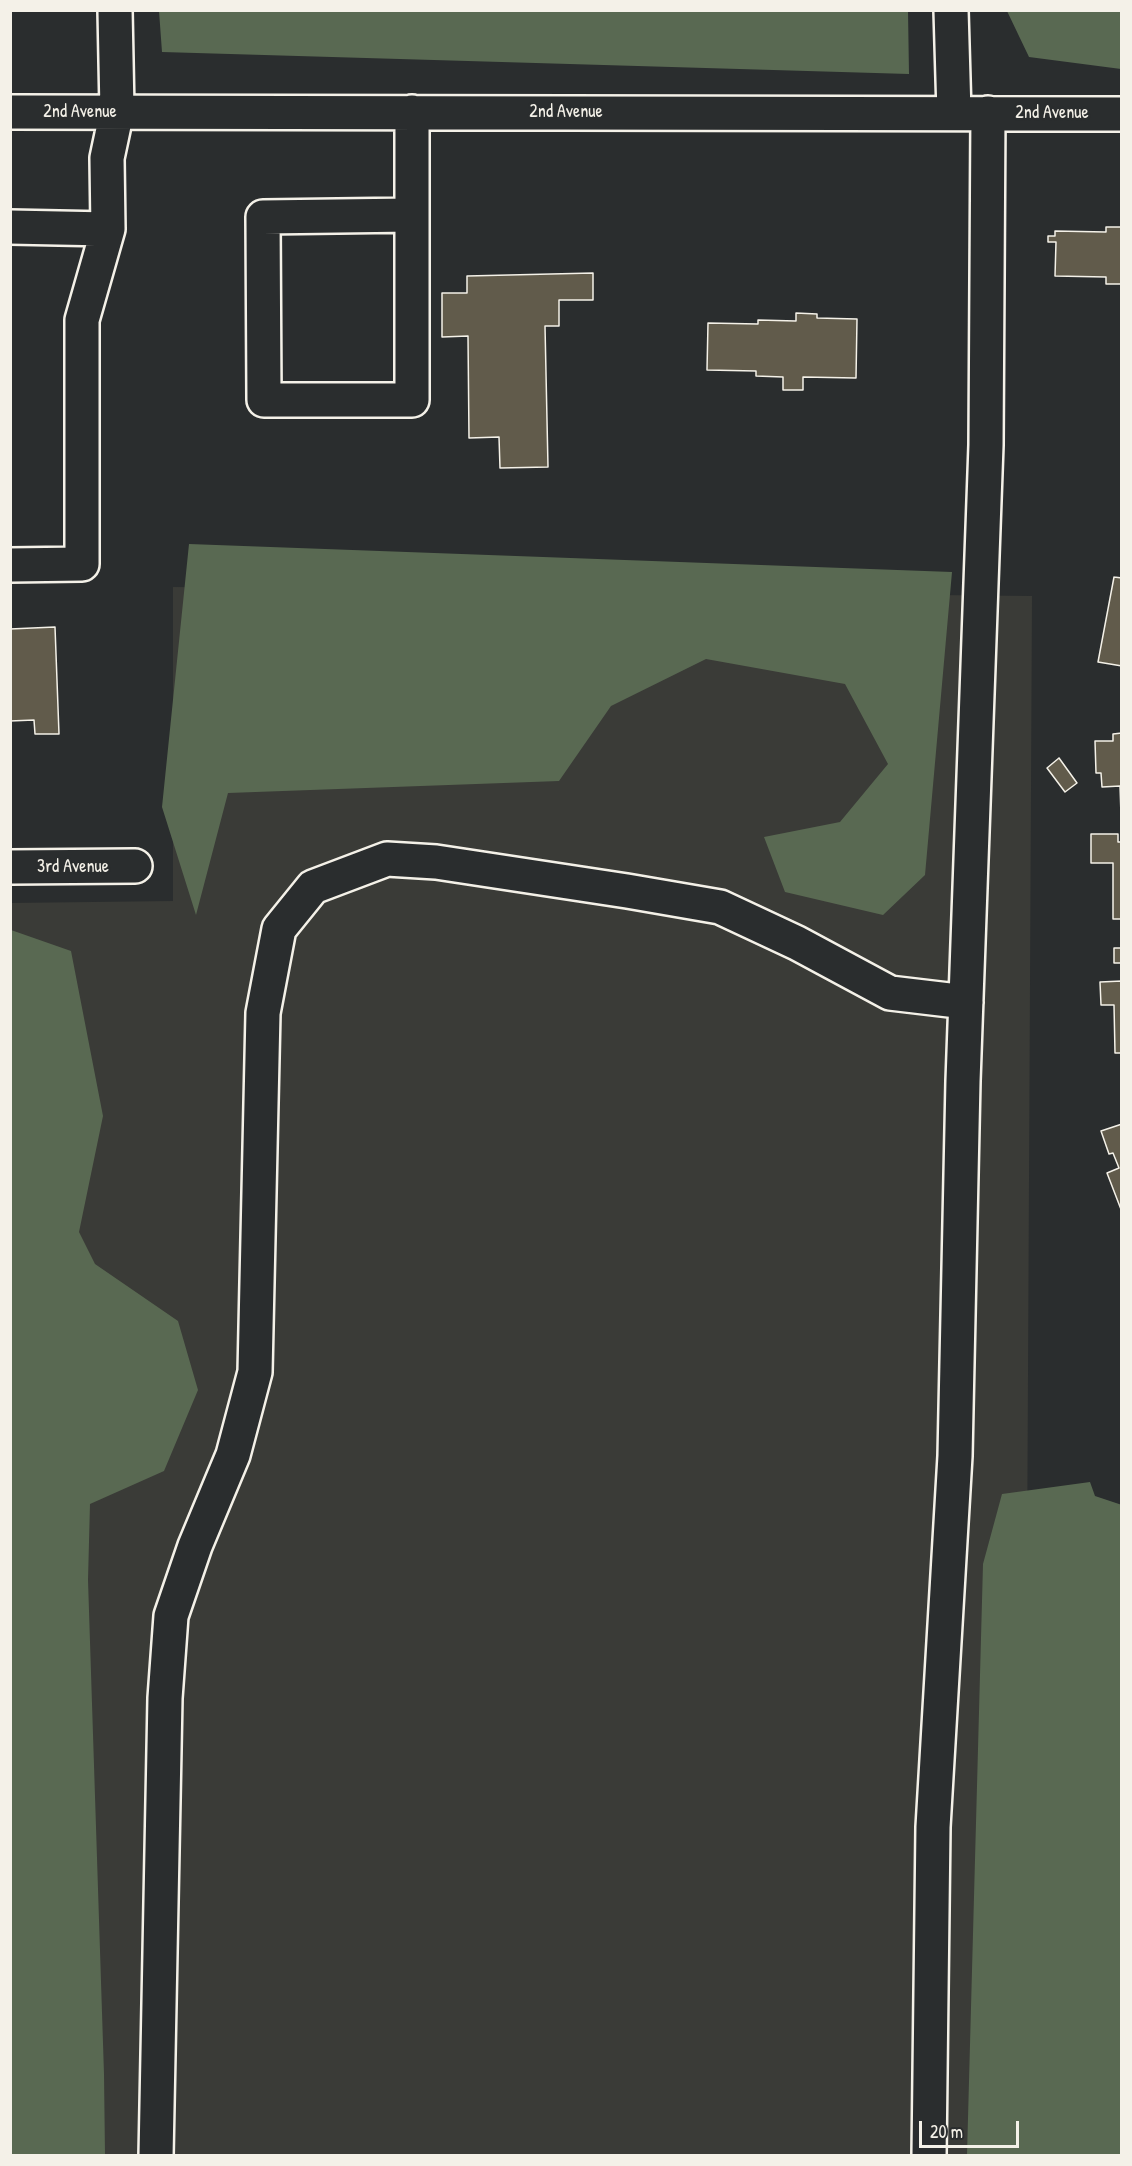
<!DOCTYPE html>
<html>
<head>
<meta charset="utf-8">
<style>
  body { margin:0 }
  #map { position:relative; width:1132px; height:2166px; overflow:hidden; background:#2a2d2e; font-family:"Patrick Hand",sans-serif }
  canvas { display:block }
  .frame { position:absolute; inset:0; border:12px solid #f4f1e8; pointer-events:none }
  .scale { position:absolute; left:919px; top:2121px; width:100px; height:27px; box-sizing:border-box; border:3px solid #f4f1e8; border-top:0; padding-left:8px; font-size:18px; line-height:21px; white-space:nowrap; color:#f4f1e8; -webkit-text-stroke:4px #2a2d2e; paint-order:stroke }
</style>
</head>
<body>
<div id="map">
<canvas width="1132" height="2166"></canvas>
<div class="frame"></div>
<div class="scale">20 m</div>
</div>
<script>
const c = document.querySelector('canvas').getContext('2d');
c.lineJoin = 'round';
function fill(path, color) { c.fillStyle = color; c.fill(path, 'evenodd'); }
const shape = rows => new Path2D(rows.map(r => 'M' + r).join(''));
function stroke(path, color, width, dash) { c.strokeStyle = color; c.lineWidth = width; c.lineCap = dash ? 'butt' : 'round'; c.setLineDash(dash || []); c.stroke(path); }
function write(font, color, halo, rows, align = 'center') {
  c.font = font + ' "Patrick Hand",sans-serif'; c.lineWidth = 4.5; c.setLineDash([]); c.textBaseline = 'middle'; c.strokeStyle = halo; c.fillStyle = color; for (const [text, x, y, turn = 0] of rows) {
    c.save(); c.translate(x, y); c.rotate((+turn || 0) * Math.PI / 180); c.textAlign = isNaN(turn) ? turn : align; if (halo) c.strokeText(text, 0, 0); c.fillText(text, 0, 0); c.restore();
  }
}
const built = shape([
  [173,587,1032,596,1024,2155,11,2155,10,903,173,901]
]);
const green = shape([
  [159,11,908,11,909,74,162,52],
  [1007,11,1121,11,1121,69,1029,57],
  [189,544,952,572,925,875,883,915,785,892,764,837,840,822,888,764,845,684,706,659,611,706,559,781,228,793,196,915,162,807],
  [11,930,71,951,103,1116,79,1232,95,1264,178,1321,198,1390,164,1471,90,1504,88,1580,104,2074,105,2155,11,2155],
  [1090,1482,1095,1496,1122,1505,1121,2155,967,2155,983,1564,1002,1494]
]);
const building = shape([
  [1106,227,1122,227,1122,284,1106,284,1106,277,1055,276,1056,242,1048,242,1048,236,1055,236,1055,231,1106,232,1106,227],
  [593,273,593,300,559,300,559,326,545,326,548,467,500,468,499,437,469,438,468,336,442,337,442,293,467,293,467,276,593,273],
  [796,313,817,314,817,318,857,319,856,378,803,377,803,390,783,390,783,377,756,376,756,371,707,370,708,323,758,324,758,320,796,321,796,313],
  [1114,577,1122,578,1122,666,1098,662,1114,577],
  [55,627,59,734,35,734,34,720,10,721,10,629,55,627],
  [1122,733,1122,815,1121,815,1120,786,1102,787,1101,773,1096,773,1095,741,1113,741,1113,734,1122,733],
  [1059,758,1077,783,1065,792,1047,768,1059,758],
  [1091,834,1118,834,1118,842,1122,842,1122,919,1113,919,1113,863,1091,863,1091,834],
  [1114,948,1122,948,1122,963,1114,963,1114,948],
  [1122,981,1122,1053,1115,1053,1114,1005,1101,1005,1100,982,1122,981],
  [1122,1124,1122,1212,1107,1173,1119,1168,1113,1153,1109,1154,1101,1131,1122,1124]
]);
const minor = shape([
  [951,10,954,113],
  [10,112,1122,114],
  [412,112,412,400,264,400,263,217,412,215],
  [10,227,108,229,107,158,117,111,115,10],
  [10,565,82,564,82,320,108,229],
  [10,867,135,866],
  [156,2156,165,1698,171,1616,195,1546,233,1455,255,1372,263,1013,279,929,313,887,387,859,436,862,627,891,720,907,797,943,890,993,966,1002],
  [929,2156,933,1827,955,1456,963,1081,986,445,988,113]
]);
const streetNames = [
  ["2nd Avenue",80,112],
  ["2nd Avenue",566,112],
  ["2nd Avenue",1052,113],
  ["3rd Avenue",73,867]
];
fill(built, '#3a3b37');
fill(green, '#596952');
fill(building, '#615b4b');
stroke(building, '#f4f1e8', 1.5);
stroke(minor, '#f4f1e8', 38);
stroke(minor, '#2a2d2e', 33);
write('18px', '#f4f1e8', '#2a2d2e', streetNames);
</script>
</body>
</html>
